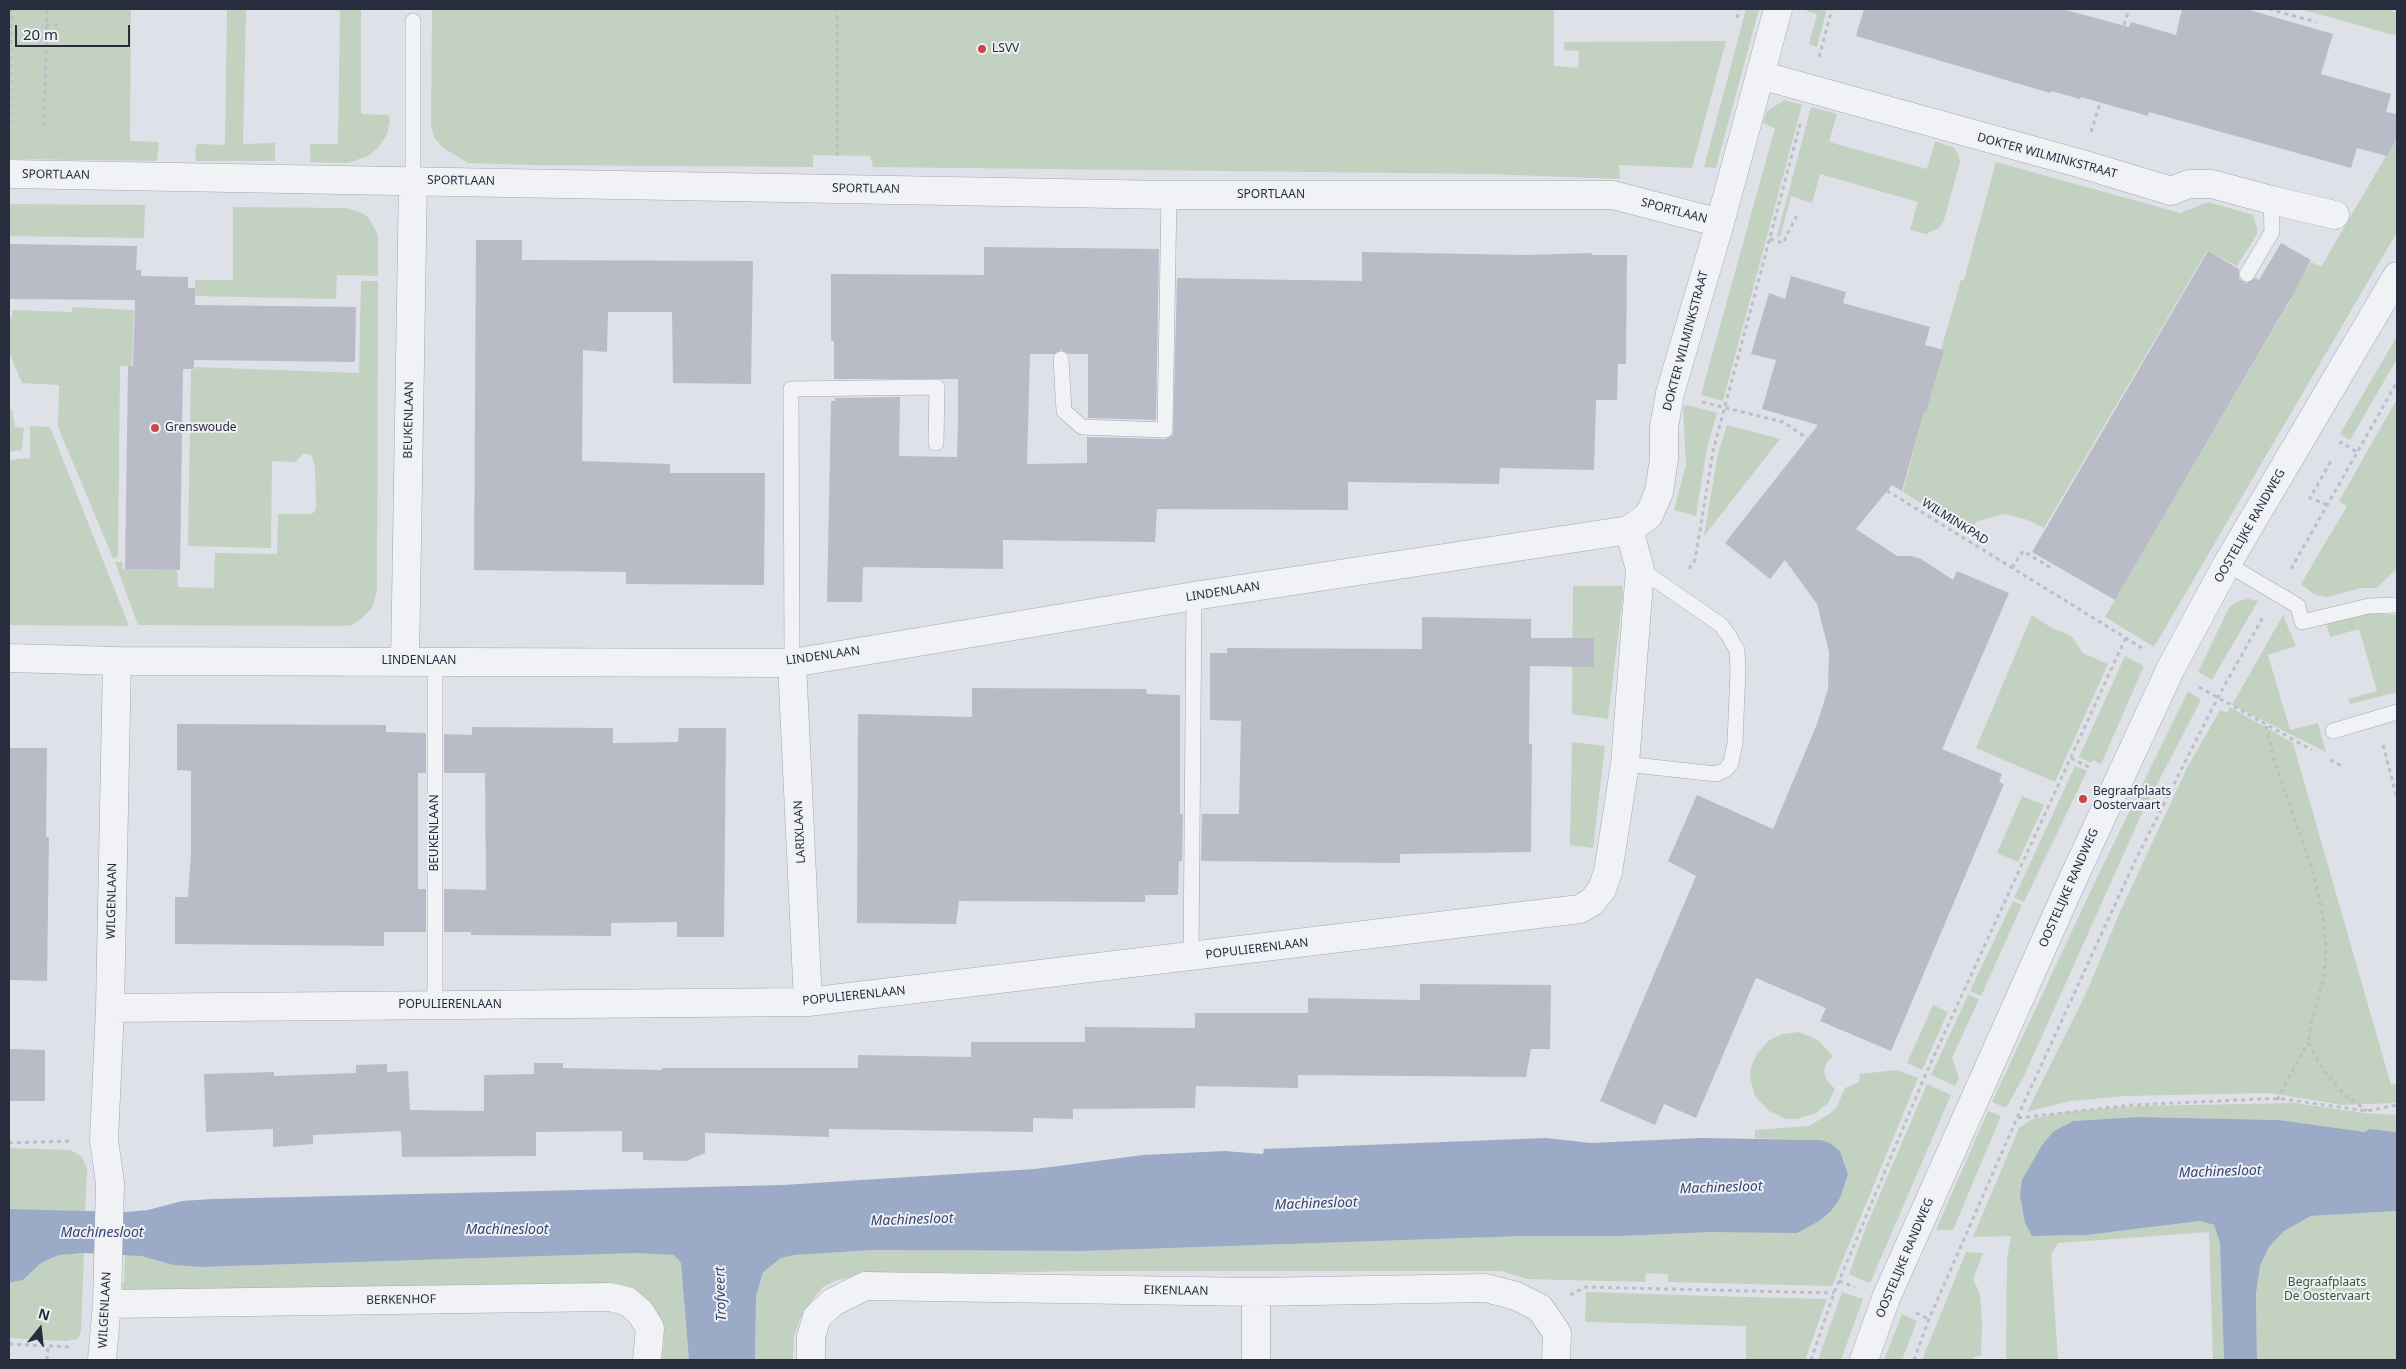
<!DOCTYPE html>
<html>
<head>
<meta charset="utf-8">
<style>
  body { margin:0 }
  #map { position:relative; width:2406px; height:1369px; overflow:hidden; background:#dfe1e8; font-family:"Noto Sans",sans-serif }
  canvas { display:block }
  .frame { position:absolute; inset:0; border:10px solid #282d3e; pointer-events:none }
  .north { position:absolute; left:15px; top:1304px; width:50px; height:50px; -webkit-text-stroke:4px #eef0f5; paint-order:stroke; rotate:16deg; font-size:14px; font-weight:700; line-height:20px; text-align:center; color:#282d3e }
  .north::after { content:''; display:block; margin:auto; width:18px; height:22px; background:#282d3e; clip-path:polygon(50% 0,100% 100%,50% 72%,0 100%) }
  .scale { position:absolute; left:15px; top:25px; width:115px; height:22px; box-sizing:border-box; border:2px solid #282d3e; border-top:0; padding-left:6px; font-size:15px; line-height:18px; white-space:nowrap; color:#282d3e; -webkit-text-stroke:4px #eef0f5; paint-order:stroke }
</style>
</head>
<body>
<div id="map">
<canvas width="2406" height="1369"></canvas>
<div class="frame"></div>
<div class="north">N</div>
<div class="scale">20 m</div>
</div>
<script>
const c = document.querySelector('canvas').getContext('2d');
c.lineJoin = 'round';
function fill(path, color) { c.fillStyle = color; c.fill(path, 'evenodd'); }
const shape = rows => new Path2D(rows.map(r => 'M' + r).join(''));
function stroke(path, color, width, dash) { c.strokeStyle = color; c.lineWidth = width; c.lineCap = dash ? 'butt' : 'round'; c.setLineDash(dash || []); c.stroke(path); }
function write(font, color, halo, rows, align = 'center') {
  c.font = font + ' "Noto Sans",sans-serif'; c.lineWidth = 4; c.setLineDash([]); c.textBaseline = 'middle'; c.strokeStyle = halo; c.fillStyle = color; for (const [text, x, y, turn = 0] of rows) {
    c.save(); c.translate(x, y); c.rotate((+turn || 0) * Math.PI / 180); c.textAlign = isNaN(turn) ? turn : align; if (halo) c.strokeText(text, 0, 0); c.fillText(text, 0, 0); c.restore();
  }
}
const green = shape([
  [9,9,131,9,130,141,159,142,157,161,9,159],
  [340,9,361,9,361,114,388,115,390,119,387,134,378,148,368,156,348,163,311,162,310,147,311,144,338,144],
  [432,9,1554,9,1554,66,1578,68,1579,51,1564,50,1564,42,1726,41,1692,168,1619,165,1620,179,1488,174,873,167,870,156,813,155,813,167,530,165,468,163,442,147,434,137,431,125],
  [1746,9,1759,9,1716,168,1704,167],
  [1807,9,1827,9,1817,47,1809,44,1817,14,1806,11],
  [2300,9,2384,9,2397,12,2397,36],
  [227,10,246,10,243,144,275,143,275,161,196,161,195,149,198,144,225,145],
  [1785,100,1802,105,1723,401,1701,395,1702,391,1775,128,1763,123,1767,111],
  [1811,107,1837,114,1829,142,1927,169,1935,141,1954,148,1959,156,1960,162,1944,220,1939,228,1926,234,1910,230,1918,202,1820,174,1812,203,1791,196,1780,237,1777,236],
  [2397,137,2397,232,2154,647,2105,617,2291,299,2289,298,2311,262,2321,267],
  [1996,162,2180,213,2208,202,2253,215,2257,228,2257,234,2237,266,2207,251,2044,528,2028,520,2005,514,1977,521,1974,527,1975,536,1903,492,1924,409,1961,280,1964,280],
  [9,204,145,205,144,238,9,236],
  [233,207,346,208,362,213,369,218,378,235,378,276,337,275,336,299,195,296,195,280,233,280],
  [361,281,378,281,377,590,372,608,360,620,352,625,341,626,138,625,115,562,122,562,123,569,177,570,178,587,214,588,215,553,277,554,278,514,312,514,316,509,315,467,312,456,304,453,295,462,272,461,271,548,188,546,191,370,195,370,195,367,359,373],
  [72,307,134,310,132,366,120,366,118,557,113,558,58,427,59,385,22,383,9,352,9,318,12,317,12,310,72,312],
  [2397,336,2397,359,2350,440,2340,434],
  [2397,399,2397,568,2377,588,2361,588,2327,597,2315,595,2301,584,2347,506,2339,501],
  [1687,405,1717,413,1707,448,1696,516,1674,510,1686,465,1683,407],
  [9,410,12,410,15,427,24,428,22,450,9,452],
  [1727,425,1780,439,1704,536,1718,453],
  [30,426,50,427,129,626,9,625,9,460,30,458],
  [1573,586,1622,586,1623,595,1608,719,1572,714],
  [2248,599,2258,601,2212,680,2198,672,2229,608,2238,601],
  [2362,612,2397,615,2397,692,2350,704,2348,699,2377,691,2359,629,2330,637,2326,622],
  [2032,615,2052,628,2071,636,2083,653,2089,656,2108,664,2055,782,1976,748],
  [2283,615,2296,646,2268,655,2290,730,2318,723,2326,752,2232,705],
  [2125,656,2144,666,2101,764,2093,760,2091,763,2079,757],
  [2188,691,2201,700,2143,811,2024,1076,2006,1108,1992,1102,2093,886],
  [2230,707,2293,743,2391,1085,2397,1084,2397,1103,2342,1105,2269,1093,2126,1096,2070,1101,2027,1112,2087,991,2120,912,2187,768,2220,710,2227,713],
  [1572,742,1605,746,1593,848,1570,845],
  [2075,766,2087,771,2024,902,2014,898],
  [2022,796,2044,805,2018,862,1997,853],
  [2013,901,2022,905,1981,996,1970,991],
  [1968,995,1979,999,1952,1058,1959,1078,1955,1086,1931,1075],
  [1933,1005,1948,1012,1922,1070,1907,1063],
  [1799,1032,1818,1040,1833,1056,1827,1062,1824,1072,1827,1081,1835,1089,1829,1102,1816,1113,1797,1119,1786,1119,1769,1111,1755,1096,1750,1077,1751,1067,1757,1054,1769,1040,1783,1034],
  [1897,1070,1918,1078,1832,1286,1668,1282,1668,1274,1646,1273,1645,1282,1527,1279,1501,1271,1076,1271,984,1273,869,1272,835,1281,823,1287,813,1299,800,1319,794,1336,793,1360,755,1360,756,1296,763,1271,781,1258,794,1255,874,1250,1083,1251,1524,1236,1622,1236,1712,1232,1848,1174,1840,1151,1820,1140,1755,1138,1755,1130,1809,1126,1829,1114,1836,1108,1845,1088,1859,1082,1860,1074],
  [1927,1084,1951,1095,1870,1283,1849,1274,1866,1227],
  [2295,1103,2365,1113,2397,1115,2397,1132,2369,1129,2365,1132,2279,1120,2138,1117,2073,1121,2054,1131,2032,1236,2087,1235,2200,1221,2214,1225,2220,1242,2224,1360,2213,1360,2209,1232,2058,1243,2051,1255,2058,1360,2006,1360,2007,1258,2011,1236,1973,1237,2019,1128,2032,1119,2065,1112,2136,1106],
  [1988,1111,2001,1116,1953,1230,1936,1230],
  [9,1148,71,1150,82,1157,87,1169,85,1211,9,1209],
  [2397,1211,2397,1360,2257,1360,2256,1294,2260,1266,2269,1247,2284,1231,2311,1216],
  [1966,1252,1983,1253,1973,1279,1980,1294,1982,1322,1981,1356,1974,1357,1972,1360,1922,1360],
  [84,1253,81,1331,78,1339,65,1341,9,1338,9,1283,23,1280,40,1264,51,1258,60,1255],
  [638,1253,674,1255,681,1263,689,1360,662,1360,664,1339,654,1309,638,1293,623,1286,612,1284,124,1291,121,1283,124,1282,125,1254,141,1256,173,1265,201,1267],
  [1586,1292,1746,1297,1827,1299,1805,1360,1746,1360,1746,1326,1585,1322],
  [1842,1292,1863,1299,1841,1360,1818,1360],
  [1902,1314,1917,1321,1902,1360,1884,1360]
]);
const water = shape([
  [2138,1117,2279,1120,2365,1132,2369,1129,2397,1132,2397,1211,2311,1216,2284,1231,2269,1247,2260,1266,2256,1294,2257,1360,2224,1360,2220,1243,2214,1225,2200,1221,2087,1235,2032,1236,2025,1223,2020,1195,2022,1180,2042,1145,2054,1131,2073,1121],
  [1546,1138,1591,1143,1700,1138,1820,1140,1830,1143,1840,1151,1848,1174,1840,1198,1831,1211,1819,1221,1797,1233,1712,1232,1622,1236,1524,1236,1083,1251,874,1250,794,1255,781,1258,763,1272,756,1296,755,1360,689,1360,681,1263,674,1255,638,1253,201,1267,173,1265,141,1256,84,1253,60,1255,51,1258,40,1264,23,1280,9,1283,9,1209,126,1212,148,1210,182,1201,213,1199,783,1185,1035,1169,1143,1155,1224,1151,1263,1154,1264,1149]
]);
const building = shape([
  [1864,9,2062,9,2129,27,2131,22,2176,35,2182,9,2246,9,2333,34,2321,74,2391,94,2386,112,2397,114,2397,138,2387,156,2357,148,2351,168,2149,112,2148,116,2081,97,2080,99,2051,91,2050,93,1856,36],
  [476,240,522,240,522,260,753,261,751,384,673,383,672,312,608,312,607,352,583,350,582,461,670,464,670,473,765,473,764,585,626,584,626,572,474,570],
  [2281,243,2311,260,2291,298,2115,600,2032,552,2208,251,2239,269,2239,279,2247,283,2255,278,2259,280],
  [9,244,137,246,136,270,141,270,141,276,188,277,188,288,195,288,195,305,356,307,355,362,194,360,194,369,183,369,180,570,125,569,128,366,133,366,135,300,9,299],
  [984,247,1159,249,1156,420,1088,418,1088,354,1069,354,1061,350,1054,354,1030,354,1027,464,1087,463,1087,437,1165,439,1173,435,1177,278,1362,281,1362,252,1525,255,1592,253,1592,255,1627,255,1626,364,1618,364,1617,400,1596,400,1594,470,1500,468,1499,484,1348,482,1348,510,1157,509,1155,542,1003,540,1003,569,863,567,862,602,827,602,831,401,835,401,835,398,900,397,899,456,957,457,958,421,958,379,834,379,834,341,831,341,831,274,984,275],
  [1791,276,1846,292,1843,303,1930,327,1925,345,1944,350,1926,412,1924,411,1902,491,1892,485,1856,529,1897,556,1912,556,1921,559,1953,580,1957,571,2009,593,1942,749,2002,774,1999,782,2004,784,1891,1051,1820,1021,1826,1008,1756,978,1696,1118,1664,1104,1655,1125,1600,1101,1696,876,1668,861,1697,795,1773,829,1817,724,1828,689,1829,652,1817,604,1785,560,1770,579,1725,543,1818,425,1762,409,1776,360,1751,354,1769,293,1785,299],
  [1422,617,1531,619,1531,638,1594,638,1594,667,1530,666,1529,744,1532,744,1531,852,1400,854,1400,863,1201,861,1202,814,1239,814,1241,721,1210,720,1210,653,1227,653,1227,648,1422,649],
  [972,688,1146,689,1147,694,1180,695,1180,814,1183,814,1182,861,1179,861,1178,895,1145,895,1145,902,959,901,956,924,857,923,858,714,972,717],
  [177,724,386,725,386,732,426,733,426,773,418,773,418,889,426,889,426,932,384,932,384,946,175,944,175,897,188,897,191,855,191,771,177,770],
  [472,727,613,728,613,743,678,742,679,728,726,728,724,937,677,937,677,922,611,923,611,936,471,935,471,932,444,932,444,889,486,890,485,773,444,773,444,734,472,735],
  [9,748,47,748,46,837,49,837,47,981,9,980],
  [1420,984,1551,985,1550,1049,1531,1049,1526,1077,1298,1075,1298,1088,1196,1086,1195,1108,1073,1109,1073,1119,1033,1118,1033,1132,829,1129,829,1137,705,1133,705,1153,686,1161,643,1160,643,1152,622,1152,622,1131,536,1132,536,1156,402,1157,401,1131,313,1135,313,1144,273,1147,273,1129,206,1132,204,1074,274,1072,274,1076,356,1073,356,1065,387,1064,387,1072,408,1071,410,1110,484,1111,484,1075,534,1074,534,1063,563,1063,563,1068,662,1070,662,1068,858,1068,858,1055,971,1057,971,1042,1085,1042,1085,1027,1195,1028,1195,1013,1308,1013,1308,998,1420,1000],
  [9,1049,45,1050,45,1101,9,1101]
]);
const path = shape([
  [2269,9,2316,22],
  [2394,9,2397,9],
  [1737,18,1740,9],
  [46,25,62,25],
  [1819,57,1832,9],
  [10,124,11,9],
  [44,126,47,9],
  [2091,132,2129,9],
  [837,156,837,9],
  [1770,239,1783,243,1797,215],
  [1702,402,1783,422,1860,474,2142,648],
  [2340,444,2341,442,2357,452],
  [2327,505,2310,498,2331,461],
  [2012,568,2023,551,2051,568],
  [1689,569,1695,560,1713,451,1801,121],
  [2291,569,2397,382],
  [2199,687,2312,750],
  [2266,726,2274,760,2311,866,2322,911,2326,945,2324,977,2312,1020,2308,1042,2324,1071,2344,1094,2367,1111],
  [2383,745,2397,798],
  [2071,758,2089,767],
  [2330,760,2344,767],
  [2277,1100,2308,1042],
  [2018,1118,2132,1105,2261,1099,2283,1099,2367,1111,2397,1105],
  [9,1143,71,1141],
  [1839,1281,1855,1287],
  [1570,1295,1586,1287,1834,1293],
  [1916,1313,1929,1319],
  [9,1344,70,1347],
  [47,1360,48,1346],
  [1811,1360,1834,1293,1924,1078,2126,637],
  [1914,1360,1929,1319,2017,1118,2136,859,2217,699,2263,617]
]);
const service = shape([
  [413,180,413,21],
  [2247,274,2272,232,2271,200],
  [1061,359,1064,411,1082,427,1165,430,1169,195],
  [2227,564,2298,606,2302,622,2369,606,2397,605],
  [435,661,435,1005],
  [792,663,791,389,937,387,936,443],
  [2333,731,2397,712],
  [1625,764,1716,774,1725,770,1731,763,1735,743,1738,670,1737,650,1729,636,1721,625,1640,569],
  [1191,957,1194,596]
]);
const minor = shape([
  [1760,75,2082,164,2171,191,2189,184,2212,184,2271,200,2335,215],
  [9,174,1169,195,1613,195,1720,223],
  [9,658,117,661,792,663,1194,596,1629,530,1649,515,1659,492,1664,459,1664,427,1670,393,1720,223,1778,9],
  [405,661,413,180],
  [792,663,808,1002],
  [110,1008,808,1002,1580,909,1592,902,1602,889,1608,872,1625,764,1640,569,1629,530],
  [107,1304,610,1297,627,1301,640,1312,650,1328,647,1360],
  [102,1360,107,1304,110,1183,104,1140,110,1008,117,661],
  [811,1360,811,1337,817,1317,833,1302,865,1286,1256,1292,1486,1288,1516,1296,1540,1308,1557,1333,1556,1360],
  [1256,1360,1256,1292]
]);
const tertiary = shape([
  [1864,1360,1886,1298,2072,881,2171,668,2227,564,2397,276]
]);
const markers = [
  [982,49,5,"#c84849"],
  [155,428,5,"#c84849"],
  [2083,799,5,"#c84849"]
];
const poiNames = [
  ["LSVV",992,49],
  ["Grenswoude",165,428],
  ["Begraafplaats",2093,792],
  ["Oostervaart",2093,806]
];
const streetNames = [
  ["DOKTER WILMINKSTRAAT",2047,156,15],
  ["SPORTLAAN",56,175,1],
  ["SPORTLAAN",461,181,1],
  ["SPORTLAAN",866,189,1],
  ["SPORTLAAN",1271,195],
  ["SPORTLAAN",1674,211,15],
  ["DOKTER WILMINKSTRAAT",1686,341,-75],
  ["BEUKENLAAN",409,420,-89],
  ["WILMINKPAD",1955,522,32],
  ["OOSTELIJKE RANDWEG",2250,526,-60],
  ["LINDENLAAN",1223,592,-9],
  ["LINDENLAAN",823,656,-8],
  ["LINDENLAAN",419,661],
  ["LARIXLAAN",800,832,-93],
  ["BEUKENLAAN",435,833,-90],
  ["OOSTELIJKE RANDWEG",2069,888,-66],
  ["WILGENLAAN",112,901,-89],
  ["POPULIERENLAAN",1257,949,-7],
  ["POPULIERENLAAN",854,996,-6],
  ["POPULIERENLAAN",450,1005],
  ["OOSTELIJKE RANDWEG",1905,1258,-67],
  ["EIKENLAAN",1176,1291,1],
  ["BERKENHOF",401,1300,-1],
  ["WILGENLAAN",105,1310,-87]
];
const parkNames = [
  ["Begraafplaats",2327,1283],
  ["De Oostervaart",2327,1297]
];
const waterNames = [
  ["Machinesloot",2220,1172,-2],
  ["Machinesloot",1721,1188,-2],
  ["Machinesloot",1316,1204,-2],
  ["Machinesloot",912,1220,-2],
  ["Machinesloot",507,1230],
  ["Machinesloot",102,1233],
  ["Trofveert",721,1294,-92]
];
fill(green, '#c2d1c0');
fill(water, '#9baac6');
fill(building, '#b9bcc7');
stroke(service, '#a4a7b2', 16);
stroke(minor, '#a4a7b2', 29);
stroke(tertiary, '#a4a7b2', 29);
stroke(path, '#bdbfc6', 3, [4, 4]);
stroke(service, '#f1f2f6', 15);
stroke(minor, '#f1f2f6', 28);
stroke(tertiary, '#f1f2f6', 28);
for (const [x, y, r, color] of markers) { const dot = new Path2D(); dot.arc(x, y, r, 0, 2 * Math.PI); c.fillStyle = color; c.fill(dot); stroke(dot, '#eef0f5', 2); }
write('12px', '#282d3e', '#eef0f5', poiNames, 'left');
write('12px', '#282d3e', '#eef0f5', streetNames);
write('12px', '#385936', '#eef0f5', parkNames);
write('italic 14px', '#344670', '#eef0f5', waterNames);
</script>
</body>
</html>
